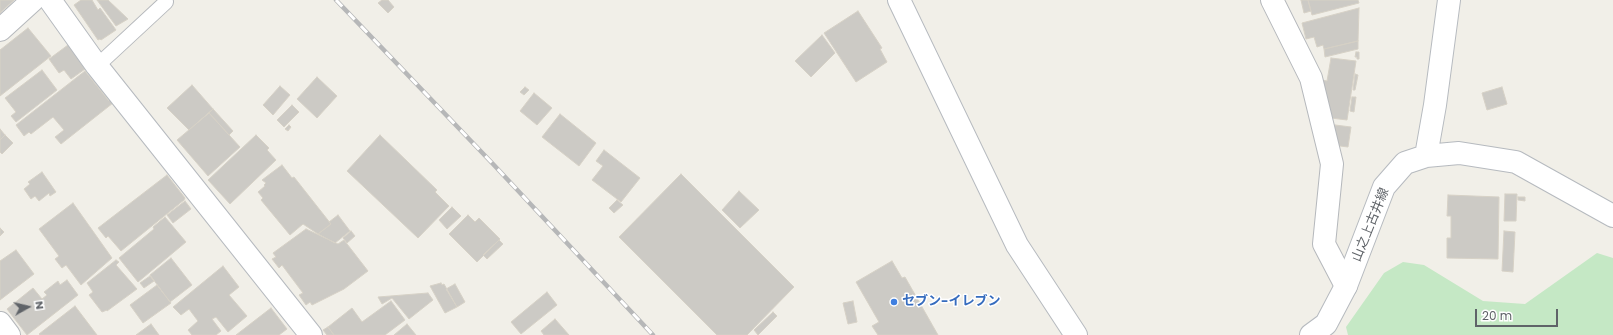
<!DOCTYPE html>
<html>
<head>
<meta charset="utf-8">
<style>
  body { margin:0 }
  #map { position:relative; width:1613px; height:335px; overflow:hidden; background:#f1efe8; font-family:Poppins,sans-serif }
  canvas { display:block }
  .north { position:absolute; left:8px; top:287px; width:40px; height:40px; -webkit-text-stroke:3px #fff; paint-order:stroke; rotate:82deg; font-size:11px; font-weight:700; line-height:16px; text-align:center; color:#5f6368 }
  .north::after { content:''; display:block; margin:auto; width:14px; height:18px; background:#5f6368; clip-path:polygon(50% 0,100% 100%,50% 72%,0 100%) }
  .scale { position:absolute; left:1475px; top:309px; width:83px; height:18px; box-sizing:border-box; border:2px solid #5f6368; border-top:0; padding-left:5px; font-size:12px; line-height:14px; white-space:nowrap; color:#5f6368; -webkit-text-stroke:3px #fff; paint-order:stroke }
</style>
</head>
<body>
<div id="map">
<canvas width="1613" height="335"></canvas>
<div class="north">N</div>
<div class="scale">20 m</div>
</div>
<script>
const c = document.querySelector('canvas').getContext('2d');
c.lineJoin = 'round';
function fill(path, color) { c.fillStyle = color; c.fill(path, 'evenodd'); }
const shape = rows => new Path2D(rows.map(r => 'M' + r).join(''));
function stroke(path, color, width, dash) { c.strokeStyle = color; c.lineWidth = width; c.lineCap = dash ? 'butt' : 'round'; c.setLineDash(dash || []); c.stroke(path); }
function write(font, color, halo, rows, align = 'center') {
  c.font = font + ' Poppins,"Noto Sans JP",sans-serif'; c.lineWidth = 3; c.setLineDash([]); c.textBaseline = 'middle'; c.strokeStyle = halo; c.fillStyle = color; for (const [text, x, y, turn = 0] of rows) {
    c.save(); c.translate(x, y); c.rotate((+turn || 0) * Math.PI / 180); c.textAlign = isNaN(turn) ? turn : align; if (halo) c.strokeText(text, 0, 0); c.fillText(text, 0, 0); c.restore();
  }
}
const green = shape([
  [1597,253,1613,258,1613,335,1348,335,1346,327,1384,273,1403,262,1424,265,1483,301,1525,304]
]);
const building = shape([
  [0,0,14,0,0,13,0,0],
  [81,0,92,0,98,10,100,8,116,30,101,40,100,39,98,40,74,5,81,0],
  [97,0,108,0,128,19,116,26,97,0],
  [382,0,388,0,394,7,388,13,378,3,382,0],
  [1301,0,1308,0,1311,11,1304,13,1301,0],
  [1308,0,1358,0,1359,3,1312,15,1308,0],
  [1359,8,1358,41,1324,49,1323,45,1317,47,1314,37,1306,39,1302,23,1359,8],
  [858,11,882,48,880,49,887,62,856,82,824,33,858,11],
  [28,28,51,56,0,96,0,50,28,28],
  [822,35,835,53,811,77,795,61,822,35],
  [1358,41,1358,49,1325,57,1324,49,1358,41],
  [68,45,85,69,71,79,64,70,59,73,49,59,68,45],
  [1356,52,1359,52,1359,59,1357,59,1357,57,1355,57,1356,52],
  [1331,58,1356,61,1347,120,1323,117,1322,80,1327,81,1331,58],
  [42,70,57,90,16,122,11,116,16,112,5,98,42,70],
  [85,71,109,101,111,100,113,103,61,144,55,137,64,130,53,117,31,134,29,132,24,136,16,125,85,71],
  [1355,74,1358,75,1355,90,1353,90,1355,74],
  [317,77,337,96,317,118,297,99,317,77],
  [192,85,213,109,189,130,167,108,192,85],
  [280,86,290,95,273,115,263,105,280,86],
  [525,87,529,90,524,95,520,92,525,87],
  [1502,87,1507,104,1487,110,1482,93,1502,87],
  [534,93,552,108,537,125,520,111,534,93],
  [1352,97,1356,97,1354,112,1350,111,1352,97],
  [292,105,299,112,284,127,277,120,292,105],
  [213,109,233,131,229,135,209,113,213,109],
  [209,113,240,147,208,176,177,140,209,113],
  [560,114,596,143,579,166,542,137,560,114],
  [289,125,291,127,288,131,285,129,289,125],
  [1335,125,1351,127,1348,147,1332,145,1335,125],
  [0,129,5,135,0,140,0,129],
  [5,135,13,143,2,154,0,152,0,140,5,135],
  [256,135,269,148,267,150,276,160,230,204,208,180,256,135],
  [380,135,437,190,435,192,449,206,418,238,347,171,380,135],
  [604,150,640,178,621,202,592,180,603,166,596,161,604,150],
  [282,165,292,178,294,177,331,224,318,234,303,224,290,235,261,200,263,198,258,192,265,186,264,185,266,183,262,180,282,165],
  [42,172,56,192,50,196,49,193,39,201,35,196,31,199,24,189,30,184,28,182,42,172],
  [681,174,794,287,747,335,717,335,619,237,681,174],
  [167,175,185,198,184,200,121,251,108,236,106,238,98,228,167,175],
  [739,191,759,210,740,228,722,210,739,191],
  [1505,194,1517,194,1516,221,1504,221,1505,194],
  [1448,195,1499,197,1498,259,1447,258,1447,238,1451,238,1451,216,1447,216,1448,195],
  [1518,197,1525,197,1525,201,1518,200,1518,197],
  [617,200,623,205,614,213,609,208,617,200],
  [185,201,191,209,173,223,167,215,185,201],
  [73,203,112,258,81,285,66,265,62,268,55,259,59,256,39,229,73,203],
  [452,207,461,216,447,229,439,220,452,207],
  [338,215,350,231,335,243,318,234,331,224,329,222,338,215],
  [468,215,475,222,479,218,500,239,477,262,449,234,468,215],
  [165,217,186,242,138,282,119,258,154,229,153,227,165,217],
  [0,228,4,232,0,236,0,228],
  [306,229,338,244,344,240,368,271,344,289,312,305,310,302,306,305,299,295,303,293,282,265,279,268,272,259,276,257,273,253,306,229],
  [351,231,355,236,347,243,343,238,351,231],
  [1504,231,1515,232,1513,272,1502,271,1504,231],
  [499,240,503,244,487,259,483,255,499,240],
  [16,250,34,274,0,300,0,261,16,250],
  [171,258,192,285,170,302,150,275,171,258],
  [116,260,119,262,116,265,137,289,107,311,107,310,102,312,89,295,93,292,87,283,116,260],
  [892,261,902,278,905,277,938,335,878,335,872,326,879,322,856,282,892,261],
  [223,266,239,287,229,295,247,316,228,332,216,317,212,319,221,331,216,335,192,335,188,330,198,321,189,309,181,315,173,307,223,266],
  [150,276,154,281,144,288,140,283,150,276],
  [67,280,78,295,27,335,7,309,33,288,42,299,47,295,44,292,58,281,60,285,67,280],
  [441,283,442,285,444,284,457,307,445,313,430,286,441,283],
  [455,284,465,302,457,307,446,289,455,284],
  [157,285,171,303,143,323,130,305,157,285],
  [547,292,557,305,521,334,511,322,547,292],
  [428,293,433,300,409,319,392,298,382,304,378,297,428,293],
  [391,301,405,320,385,335,334,335,328,327,352,308,362,322,391,301],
  [853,301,857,322,848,324,843,303,853,301],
  [75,306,97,335,40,335,39,334,75,306],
  [271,308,287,329,279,335,236,335,271,308],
  [773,312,777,316,758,335,754,330,773,312],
  [555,319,569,335,544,335,541,331,555,319],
  [151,324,159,335,136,335,151,324],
  [407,324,416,335,394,335,407,324],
  [328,327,334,335,327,335,323,330,328,327]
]);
const lane = shape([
  [97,66,166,2]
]);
const street = shape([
  [1272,0,1311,78,1332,164,1324,244,1346,286],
  [0,30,33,0],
  [0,323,9,335]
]);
const secondary = shape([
  [50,0,97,66,311,335],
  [899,0,1017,245,1076,335],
  [1426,156,1435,105,1449,0],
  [1311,335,1326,324,1346,286,1384,187,1405,163,1426,156,1459,153,1516,162,1613,216]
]);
const rail = shape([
  [336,0,493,164,653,335]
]);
const markers = [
  [894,302,4,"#3f7fe0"]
];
const streetNames = [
  ["山之上古井線",1371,225,-68]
];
const shopNames = [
  ["セブン-イレブン",902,302]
];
fill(green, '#c5e8c5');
fill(building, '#cccac5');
stroke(building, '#d6d1c6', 1);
stroke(lane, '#b5b8bc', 16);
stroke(street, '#b5b8bc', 24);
stroke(secondary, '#b6babf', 24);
stroke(lane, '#fff', 14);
stroke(street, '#fff', 22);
stroke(secondary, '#fff', 22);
stroke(rail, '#b6b7b8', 4.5);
stroke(rail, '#fff', 3, [9]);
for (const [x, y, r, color] of markers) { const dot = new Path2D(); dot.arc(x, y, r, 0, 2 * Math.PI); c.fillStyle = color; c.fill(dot); stroke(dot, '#fff', 1.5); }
write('13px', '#5f6368', '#fff', streetNames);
write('bold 13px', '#366cbe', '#fff', shopNames, 'left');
</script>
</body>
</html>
